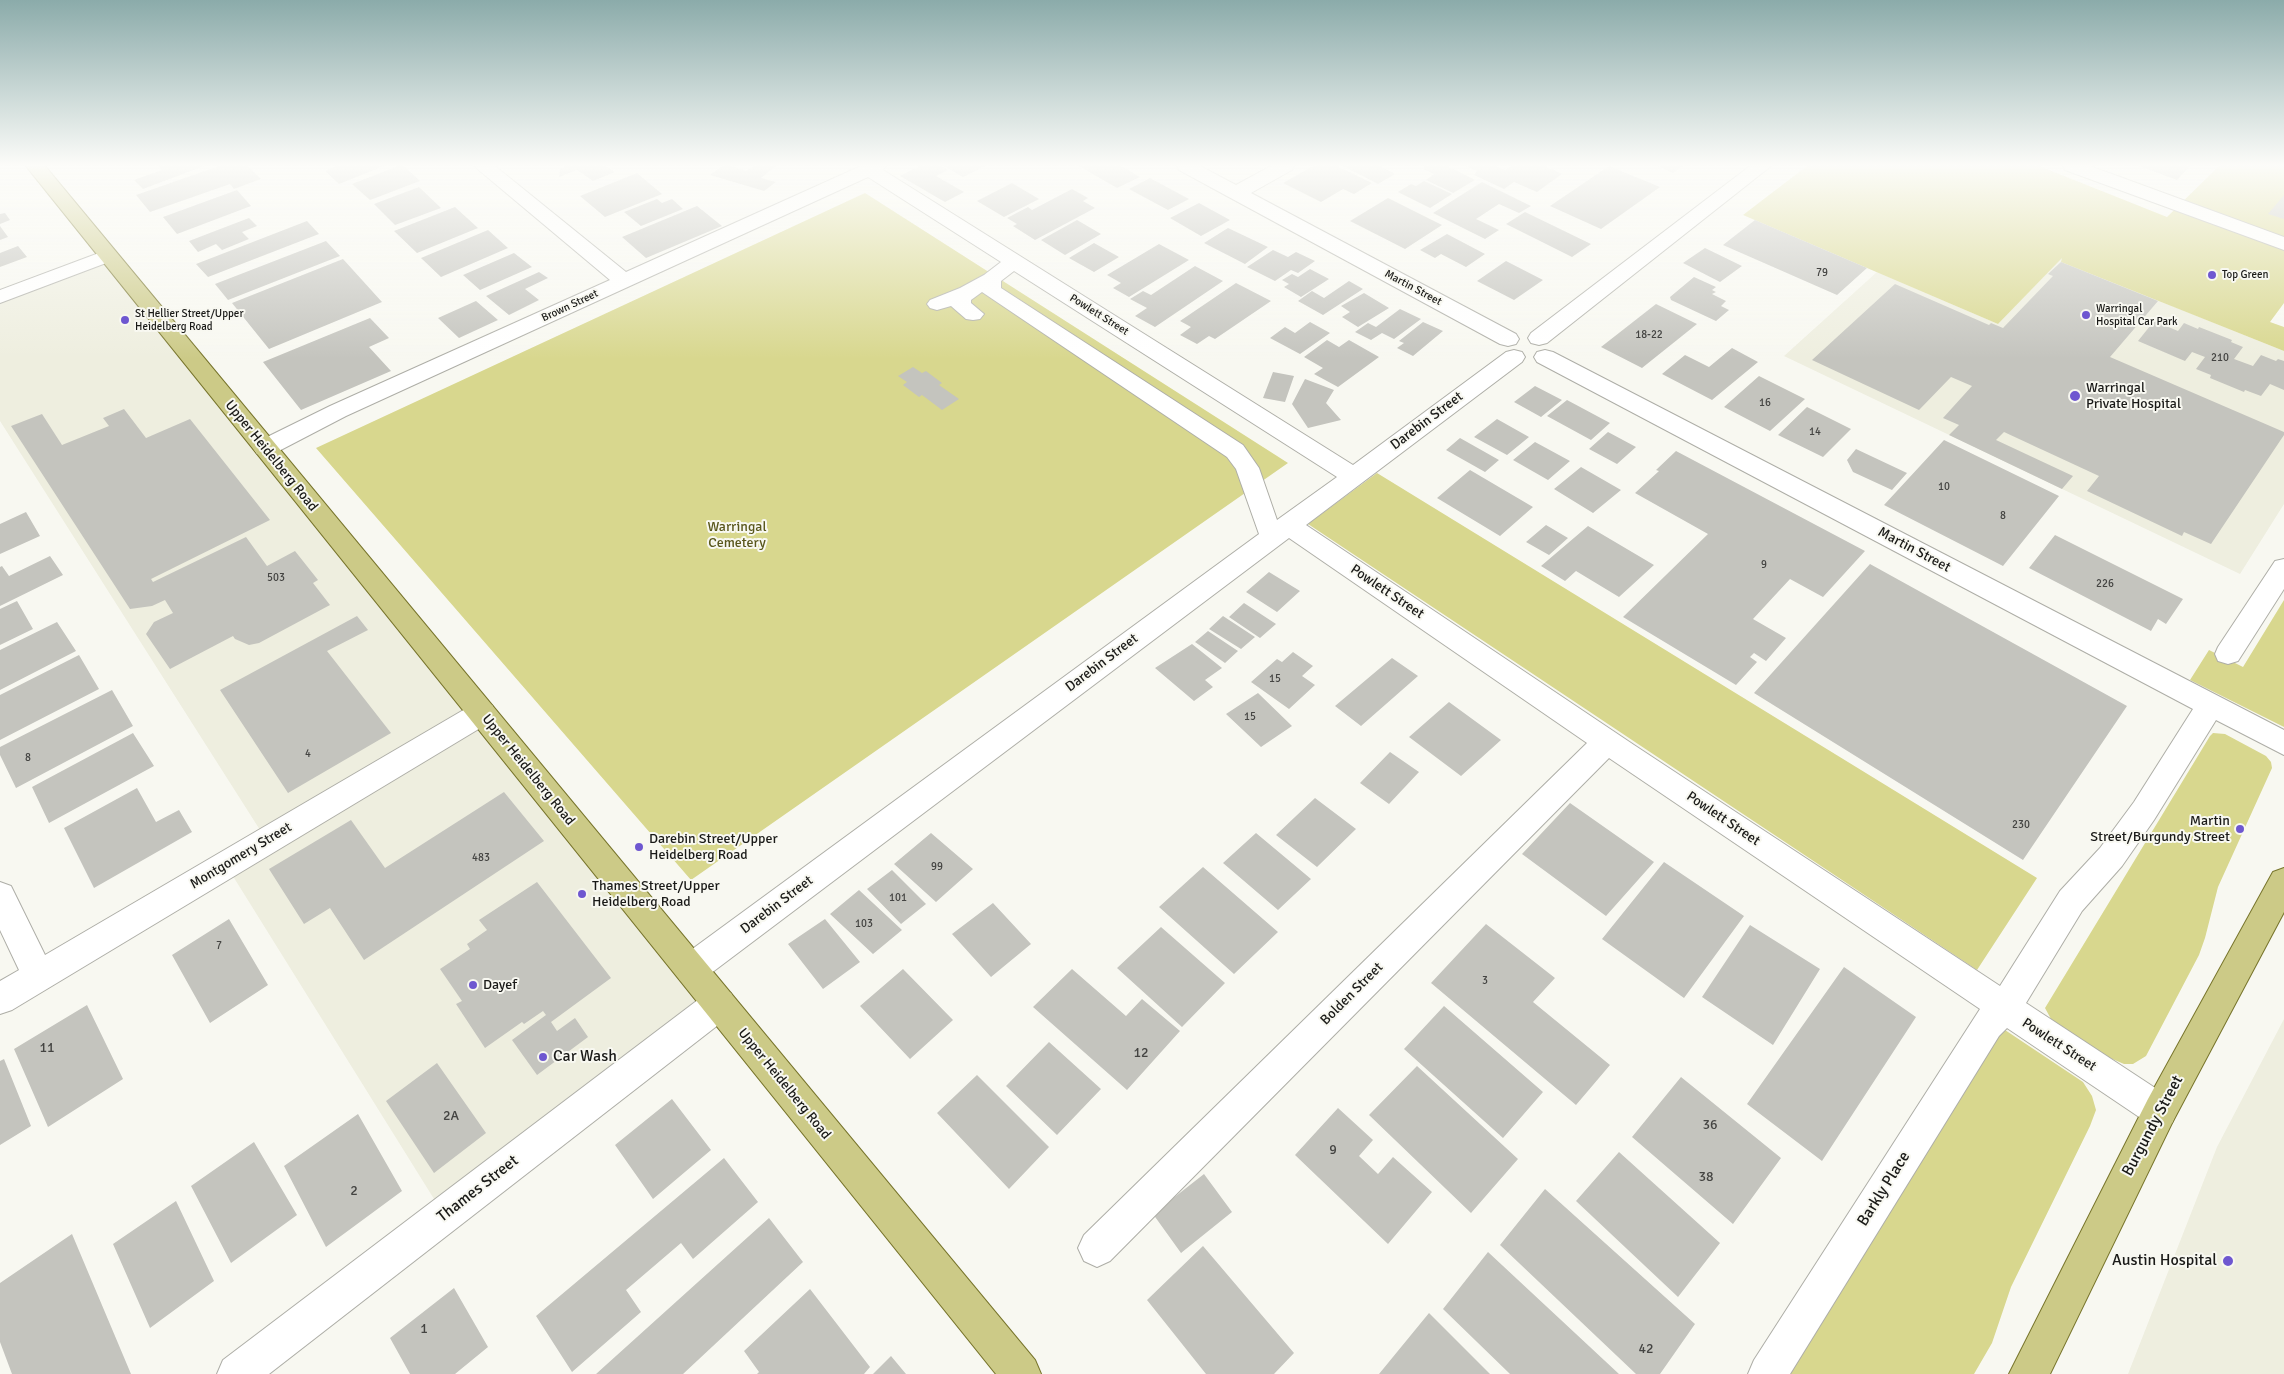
<!DOCTYPE html>
<html>
<head>
<meta charset="utf-8">
<style>
  body { margin:0 }
  canvas { display:block; background:#f8f8f1 }
</style>
</head>
<body>
<canvas width="2284" height="1374"></canvas>
<script>
const c = document.querySelector('canvas').getContext('2d');
c.lineJoin = 'round';
function fill(path, color) { c.fillStyle = color; c.fill(path, 'evenodd'); }
const shape = rows => new Path2D(rows.map(r => 'M' + r).join(''));
function stroke(path, color, width, dash) { c.strokeStyle = color; c.lineWidth = width; c.lineCap = dash ? 'butt' : 'round'; c.setLineDash(dash || []); c.stroke(path); }
function write(font, color, halo, rows, align = 'center') {
  c.font = font + ' Signika,sans-serif'; c.lineWidth = 4; c.setLineDash([]); c.textBaseline = 'middle'; c.strokeStyle = halo; c.fillStyle = color; for (const [text, x, y, turn = 0] of rows) {
    c.save(); c.translate(x, y); c.rotate((+turn || 0) * Math.PI / 180); c.textAlign = isNaN(turn) ? turn : align; if (halo) c.strokeText(text, 0, 0); c.fillText(text, 0, 0); c.restore();
  }
}
const built = shape([
  [107,256,719,1004,444,1215,226,865,267,841,0,421,0,297],
  [2062,257,2062,262,2284,351,2284,504,2240,574,1784,356,1877,272,1998,324],
  [2284,1019,2284,1374,2128,1374,2217,1147]
]);
const green = shape([
  [1807,166,2039,166,2167,217,2219,166,2284,166,2284,303,2270,322,2284,327,2284,351,2061,262,2062,258,1998,324,1743,215],
  [865,193,1288,463,691,880,316,448],
  [1377,473,2037,878,1977,970,1308,524],
  [2284,600,2284,727,2190,680,2209,650,2243,667],
  [2213,733,2225,734,2266,756,2271,762,2272,768,2218,887,2205,938,2199,955,2146,1056,2133,1064,2124,1064,2103,1055,2051,1019,2045,1008,2210,736],
  [2005,1030,2083,1082,2092,1096,2096,1110,2090,1126,2011,1287,1992,1343,1974,1374,1785,1374,1994,1036]
]);
const building = shape([
  [158,166,204,166,143,189,134,180,162,170],
  [219,166,248,166,261,179,234,189,230,184,150,212,136,195],
  [337,166,384,166,339,184,325,171],
  [398,166,404,166,420,181,370,200,352,184],
  [566,166,606,166,615,172,593,181,577,170,559,177,560,169],
  [722,166,731,166,747,171,753,166,776,166,761,178,776,182,764,191,710,175],
  [920,166,942,166,948,170,936,176,964,192,945,202,900,176],
  [944,166,985,166,963,177],
  [1079,166,1121,166,1140,177,1117,188],
  [1313,166,1337,166,1372,183,1354,194,1343,189,1321,202,1283,183],
  [1343,166,1380,166,1395,174,1378,184],
  [1426,166,1447,166,1475,180,1453,193,1426,180,1434,174,1422,168],
  [1466,166,1495,166,1505,170,1511,166,1545,166,1562,174,1537,192,1514,182,1504,189,1474,175,1477,171],
  [1609,166,1660,187,1601,229,1550,206],
  [1658,166,1683,166,1673,173],
  [2139,166,2190,166,2177,180],
  [637,173,662,194,605,217,580,196],
  [1150,178,1189,199,1168,210,1129,189],
  [1424,181,1452,194,1430,208,1398,192,1411,184,1416,186],
  [1482,182,1531,206,1519,213,1499,204,1476,219,1499,230,1485,239,1433,213],
  [1012,183,1039,199,1004,217,977,201],
  [419,187,441,208,395,225,374,204],
  [1072,189,1088,198,1083,201,1095,208,1035,240,1013,226,1017,224,1007,218,1028,207,1032,210],
  [237,190,251,206,177,234,163,217],
  [2284,195,2284,219,2268,214],
  [1388,198,1442,225,1405,249,1350,221],
  [657,199,662,203,672,199,683,209,641,226,624,212],
  [1199,203,1230,220,1201,236,1170,218],
  [697,206,722,226,646,258,622,237],
  [455,207,478,228,417,253,394,231],
  [1525,212,1591,244,1572,257,1506,224],
  [5,213,10,220,0,224,0,214],
  [249,218,257,226,242,232,249,239,222,250,216,244,198,252,189,241],
  [1077,220,1101,234,1065,255,1041,240],
  [1755,220,1867,268,1837,295,1723,245],
  [307,221,319,234,208,277,196,264],
  [0,226,8,237,0,240],
  [1228,228,1268,247,1245,264,1204,243],
  [488,230,508,248,441,277,421,258],
  [1447,234,1485,254,1466,267,1441,254,1435,258,1420,250],
  [326,241,340,256,228,300,215,284],
  [1094,243,1119,257,1094,272,1069,258],
  [1159,244,1189,260,1129,297,1113,288,1121,283,1107,275],
  [18,246,27,257,0,267,0,253],
  [1705,248,1742,266,1720,282,1683,263],
  [1273,250,1288,257,1296,252,1315,261,1298,273,1291,270,1275,281,1247,267],
  [514,253,532,267,480,290,463,275],
  [343,259,382,302,269,349,232,303],
  [1506,261,1543,280,1514,300,1477,281],
  [2061,262,2158,301,2110,357,2284,432,2284,435,2211,544,2184,532,2182,536,2087,491,2099,476,2004,432,1996,440,2073,476,2062,489,1949,435,1959,425,1943,418,1972,386,1951,377,1919,410,1812,360,1895,284,1989,325,1991,323,2003,328,2053,276,2048,274],
  [1195,266,1223,281,1155,327,1135,316,1147,308,1130,299,1143,291,1151,295],
  [1310,269,1329,279,1301,297,1284,287,1289,284,1282,280,1292,274,1298,277],
  [539,272,548,278,525,289,539,300,509,315,486,296],
  [1694,277,1716,287,1712,290,1716,292,1712,294,1726,301,1721,306,1729,310,1716,321,1671,300,1670,297],
  [1349,281,1363,289,1323,315,1298,301,1312,291,1324,298],
  [1236,283,1271,301,1215,339,1209,336,1197,344,1180,335,1191,327,1180,321],
  [1364,293,1389,308,1358,327,1342,317,1350,312,1341,306],
  [476,301,498,320,459,338,438,318],
  [1656,304,1697,324,1642,368,1601,347],
  [1400,309,1421,319,1394,339,1382,333,1371,340,1355,332,1368,323,1376,327],
  [370,318,389,338,369,347,391,371,301,410,263,362],
  [2154,321,2178,331,2184,323,2198,329,2199,327,2232,340,2231,342,2243,347,2234,359,2253,366,2261,355,2276,361,2278,359,2284,361,2284,390,2270,384,2261,396,2245,390,2244,392,2210,378,2211,375,2196,369,2205,357,2192,352,2185,361,2138,341],
  [1310,322,1330,333,1300,354,1270,338,1285,327,1295,333],
  [1423,322,1443,331,1413,356,1397,348,1404,343,1399,341],
  [1327,340,1339,347,1349,340,1379,357,1338,387,1314,374,1323,368,1304,357],
  [1732,348,1758,362,1712,400,1662,374,1685,355,1709,367],
  [913,367,922,373,926,371,942,383,939,385,959,399,942,410,922,395,919,397,903,385,907,382,898,376],
  [1273,372,1294,376,1285,402,1263,398],
  [1759,376,1805,399,1770,431,1724,407],
  [1305,379,1334,390,1326,403,1341,420,1308,428,1292,404],
  [1535,386,1562,400,1541,417,1514,402],
  [1567,400,1610,423,1591,440,1547,416],
  [1807,407,1851,429,1823,457,1778,435],
  [124,409,146,438,190,419,270,520,151,579,153,582,246,537,267,566,295,551,318,580,313,583,330,605,259,643,249,645,235,639,233,636,170,669,146,634,154,622,173,613,165,600,152,606,130,609,11,426,42,414,62,445,109,426,103,418],
  [1497,419,1529,437,1507,455,1474,437],
  [1608,432,1636,447,1617,464,1589,449],
  [1460,438,1499,460,1485,472,1446,450],
  [1944,440,2059,496,2003,566,1884,505],
  [1535,442,1570,461,1548,480,1513,460],
  [1856,449,1907,473,1892,490,1853,472,1847,460],
  [1676,451,1865,551,1823,597,1790,579,1753,619,1786,638,1766,661,1754,653,1750,657,1757,662,1736,685,1623,617,1708,534,1635,493,1659,471,1656,470],
  [1581,467,1621,490,1593,513,1554,489],
  [1470,470,1533,507,1500,536,1437,498],
  [26,512,40,536,0,554,0,524],
  [1546,525,1568,538,1549,555,1526,542],
  [1588,526,1654,565,1619,597,1576,571,1565,581,1541,566],
  [2055,535,2183,599,2166,624,2158,619,2151,631,2029,568],
  [50,556,63,575,0,606,0,567,2,566,9,576],
  [1870,564,2127,706,2023,860,1754,693],
  [1269,572,1300,591,1277,612,1246,592],
  [17,601,33,629,0,645,0,609],
  [1244,603,1276,624,1260,638,1229,617],
  [357,616,368,630,327,651,391,733,288,793,220,690],
  [1223,616,1255,637,1241,649,1209,629],
  [57,622,76,651,0,690,0,650],
  [1208,631,1238,651,1225,663,1195,642],
  [1192,644,1222,668,1205,680,1213,687,1194,701,1155,668],
  [1293,652,1313,666,1302,676,1315,685,1289,709,1251,682,1277,659,1282,662],
  [79,655,99,689,0,740,0,695],
  [1392,658,1418,676,1361,726,1335,706],
  [112,690,133,726,16,788,0,755,0,747],
  [1258,693,1292,726,1261,747,1226,714],
  [1449,702,1501,740,1461,776,1409,737],
  [133,733,154,766,49,823,32,787],
  [1390,752,1419,772,1389,804,1360,783],
  [137,788,156,822,179,810,192,832,94,888,64,828],
  [504,792,544,841,364,960,330,908,304,924,269,869,351,820,385,868],
  [1315,798,1356,829,1317,867,1276,835],
  [1570,803,1654,862,1606,916,1522,854],
  [931,833,973,869,936,902,894,864],
  [1256,833,1311,879,1278,910,1223,863],
  [1664,862,1744,916,1684,998,1602,939],
  [1203,867,1278,932,1234,974,1159,907],
  [892,870,926,904,901,924,867,889],
  [537,882,611,978,551,1022,557,1031,575,1018,588,1037,537,1075,512,1040,546,1015,543,1011,524,1024,522,1022,485,1048,456,1004,462,1001,440,969,470,949,467,944,487,930,479,920],
  [859,890,902,930,873,954,830,914],
  [993,903,1031,944,991,977,952,934],
  [229,919,268,985,210,1023,172,955],
  [825,919,860,962,823,989,788,944],
  [1486,924,1555,978,1533,1002,1610,1065,1576,1105,1431,983],
  [1750,925,1820,969,1773,1045,1702,997],
  [1161,927,1225,983,1182,1027,1117,968],
  [1844,967,1916,1017,1822,1161,1747,1104],
  [903,969,953,1020,910,1059,860,1006],
  [1072,969,1126,1016,1142,999,1180,1031,1127,1090,1033,1007],
  [87,1005,123,1079,48,1127,14,1049],
  [1444,1006,1543,1092,1503,1138,1404,1049],
  [1049,1042,1101,1089,1057,1135,1006,1086],
  [4,1059,31,1126,0,1145,0,1061],
  [437,1063,486,1133,434,1173,386,1101],
  [1417,1066,1518,1159,1471,1213,1369,1115],
  [977,1075,1049,1147,1009,1189,937,1113],
  [1681,1077,1781,1158,1733,1224,1632,1137],
  [672,1099,711,1150,653,1199,615,1145],
  [1338,1108,1373,1140,1359,1156,1378,1174,1393,1157,1432,1192,1388,1244,1295,1155],
  [358,1114,402,1191,326,1247,284,1166],
  [254,1142,297,1215,231,1263,191,1186],
  [1619,1152,1720,1243,1678,1297,1576,1201],
  [724,1158,758,1202,693,1259,681,1243,626,1290,641,1312,572,1372,536,1316],
  [1204,1174,1232,1212,1181,1253,1153,1214],
  [1545,1189,1695,1324,1660,1374,1636,1374,1500,1245],
  [176,1201,214,1281,150,1328,113,1244],
  [769,1218,803,1262,683,1374,596,1374],
  [72,1234,131,1374,12,1374,0,1342,0,1283],
  [1203,1246,1294,1353,1274,1374,1206,1374,1147,1300],
  [1488,1252,1619,1374,1510,1374,1443,1309],
  [454,1288,488,1347,455,1374,410,1374,390,1338],
  [810,1289,870,1367,864,1374,757,1374,759,1372,744,1351],
  [1429,1313,1490,1374,1379,1374],
  [891,1356,906,1374,873,1374]
]);
const minor = shape([
  [474,166,495,166,626,272,861,166,886,166,883,170,1353,465,1506,352,1514,350,1522,352,1525,357,1522,362,1306,525,1634,745,2000,986,2060,891,2100,848,2134,802,2193,709,1537,362,1534,357,1537,352,1545,350,1553,352,2284,730,2284,755,2216,720,2154,820,2122,866,2082,911,2026,1003,2172,1099,2177,1111,2172,1123,2160,1128,2148,1123,2007,1028,1999,1036,1790,1374,1748,1374,1754,1360,1980,1009,1609,758,1110,1261,1097,1267,1084,1261,1078,1248,1084,1235,1587,743,1289,538,702,980,691,984,680,980,675,969,680,958,1259,534,1236,469,1227,457,982,292,971,300,971,303,984,314,980,319,973,320,966,319,951,306,937,310,930,308,927,304,930,300,960,288,984,275,1001,262,868,177,346,416,273,454,265,456,257,454,253,448,257,442,330,406,610,280,474,166],
  [1014,271,1337,477,1277,520,1259,468,1243,445,1001,288,1001,281,1014,271],
  [1177,166,1200,166,1236,185,1271,166,1294,166,1292,170,1251,193,1516,334,1519,339,1516,344,1508,346,1500,344,1179,170,1177,166],
  [1750,166,1771,166,1547,343,1539,345,1531,343,1528,338,1531,333,1750,166],
  [2063,166,2090,166,2284,237,2284,250,2065,170,2063,166],
  [107,250,114,252,117,256,114,260,0,303,0,290,107,250],
  [2284,559,2284,589,2238,661,2228,664,2218,661,2215,654,2218,647,2275,561,2284,559],
  [482,702,492,705,496,713,492,721,12,1010,0,1014,0,981,19,970,0,930,0,882,11,886,45,955,472,705,482,702],
  [719,988,731,993,735,1004,731,1015,269,1374,217,1374,223,1360,707,993,719,988]
]);
const major = shape([
  [26,166,45,166,1035,1360,1041,1374,996,1374,26,166],
  [2284,868,2284,912,2172,1123,2050,1374,2009,1374,2148,1099,2273,872,2284,868]
]);
const markers = [
  [2212,275,5,"#6e57d0"],
  [2086,315,5,"#6e57d0"],
  [125,320,5,"#6e57d0"],
  [2075,396,6,"#6e57d0"],
  [2240,829,5,"#6e57d0"],
  [639,847,5,"#6e57d0"],
  [582,894,5,"#6e57d0"],
  [473,985,5,"#6e57d0"],
  [543,1057,5,"#6e57d0"],
  [2228,1261,6,"#6e57d0"]
];
const numberNames = [
  ["79",1822,273],
  ["18-22",1649,335],
  ["210",2220,358],
  ["16",1765,403],
  ["14",1815,432],
  ["10",1944,487],
  ["8",2003,516],
  ["9",1764,565],
  ["503",276,578],
  ["226",2105,584],
  ["15",1275,679],
  ["15",1250,717],
  ["4",308,754],
  ["8",28,758],
  ["230",2021,825],
  ["483",481,858],
  ["99",937,867],
  ["101",898,898],
  ["103",864,924],
  ["7",219,946],
  ["3",1485,981]
];
const farPoinames = [
  ["Top Green",2222,275],
  ["Warringal",2096,309],
  ["Hospital Car Park",2096,322],
  ["St Hellier Street/Upper",135,314],
  ["Heidelberg Road",135,327]
];
const farStreetnames = [
  ["Martin Street",1413,288,28],
  ["Brown Street",570,306,-25],
  ["Powlett Street",1099,315,32]
];
const poiNames = [
  ["Warringal",2086,388],
  ["Private Hospital",2086,404],
  ["Martin",2230,821,"right"],
  ["Street/Burgundy Street",2230,837,"right"],
  ["Darebin Street/Upper",649,839],
  ["Heidelberg Road",649,855],
  ["Thames Street/Upper",592,886],
  ["Heidelberg Road",592,902],
  ["Dayef",483,985]
];
const streetNames = [
  ["Darebin Street",1427,421,-37],
  ["Upper Heidelberg Road",271,456,51],
  ["Martin Street",1914,550,28],
  ["Powlett Street",1387,592,34],
  ["Darebin Street",1102,663,-37],
  ["Upper Heidelberg Road",528,770,51],
  ["Powlett Street",1723,819,34],
  ["Montgomery Street",241,856,-31],
  ["Darebin Street",777,905,-37],
  ["Bolden Street",1352,994,-45],
  ["Powlett Street",2059,1045,33],
  ["Upper Heidelberg Road",784,1084,51]
];
const parkNames = [
  ["Warringal",737,527],
  ["Cemetery",737,543]
];
const nearNumbernames = [
  ["11",47,1048],
  ["12",1141,1053],
  ["2A",451,1116],
  ["36",1710,1125],
  ["9",1333,1150],
  ["38",1706,1177],
  ["2",354,1191],
  ["1",424,1329],
  ["42",1646,1349]
];
const nearPoinames = [
  ["Car Wash",553,1057],
  ["Austin Hospital",2217,1261,"right"]
];
const nearStreetnames = [
  ["Burgundy Street",2153,1126,-62],
  ["Thames Street",478,1189,-38],
  ["Barkly Place",1884,1189,-58]
];
fill(built, '#eeeedf');
fill(green, '#d8d78e');
fill(building, '#c4c4be');
stroke(minor, '#aeaea7', 2);
stroke(major, '#78752c', 2);
fill(minor, '#fff');
fill(major, '#ccca87');
const sky = c.createLinearGradient(0, 0, 0, 359);
sky.addColorStop(0, '#8babaa');
sky.addColorStop(0.46, '#fcfcf9');
sky.addColorStop(1, '#fcfcf900');
c.fillStyle = sky;
c.fillRect(0, 0, 2284, 359);
for (const [x, y, r, color] of markers) { const dot = new Path2D(); dot.arc(x, y, r, 0, 2 * Math.PI); c.fillStyle = color; c.fill(dot); stroke(dot, '#f8f8f1', 2); }
write('11px', '#444442', null, numberNames);
write('11px', '#1a1a18', '#f8f8f1', farPoinames, 'left');
write('11px', '#1a1a18', '#f8f8f1', farStreetnames);
write('14px', '#1a1a18', '#f8f8f1', poiNames, 'left');
write('14px', '#1a1a18', '#f8f8f1', streetNames);
write('14px', '#59571c', '#f8f8f1', parkNames);
write('14px', '#444442', null, nearNumbernames);
write('16px', '#1a1a18', '#f8f8f1', nearPoinames, 'left');
write('16px', '#1a1a18', '#f8f8f1', nearStreetnames);
</script>
</body>
</html>
